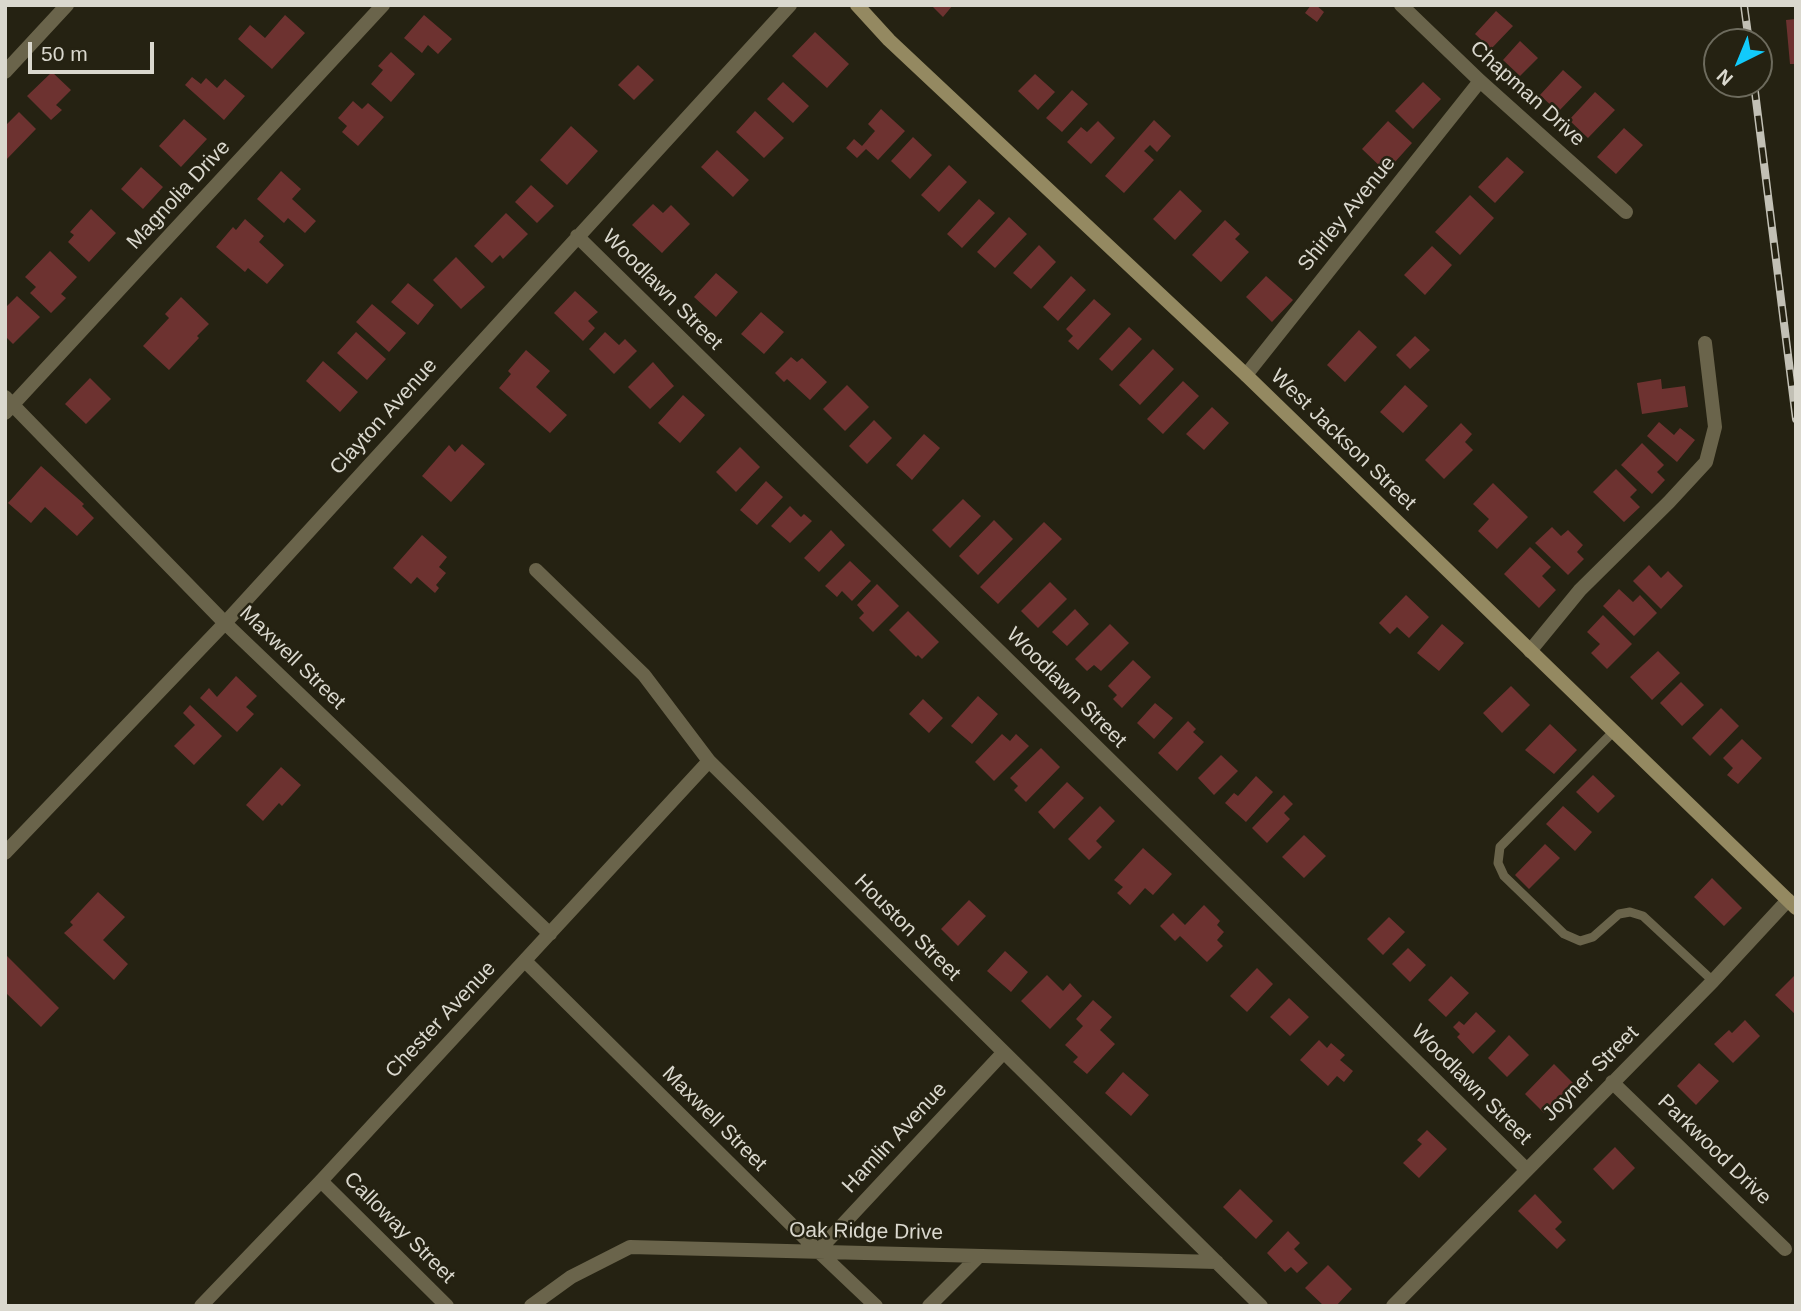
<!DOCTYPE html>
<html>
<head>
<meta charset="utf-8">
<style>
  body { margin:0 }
  #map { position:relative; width:1801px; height:1311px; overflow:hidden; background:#252212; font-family:Arial,sans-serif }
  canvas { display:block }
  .frame { position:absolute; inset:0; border:7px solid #dad8ce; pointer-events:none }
  .north { position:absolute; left:1703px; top:28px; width:70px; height:70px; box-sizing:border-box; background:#252212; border:2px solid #6d6b5d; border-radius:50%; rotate:223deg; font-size:19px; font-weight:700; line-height:28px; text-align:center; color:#dad8ce }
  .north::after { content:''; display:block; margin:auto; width:24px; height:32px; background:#12cafb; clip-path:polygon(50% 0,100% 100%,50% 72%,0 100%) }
  .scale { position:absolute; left:28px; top:42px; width:126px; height:32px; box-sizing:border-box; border:4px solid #dad8ce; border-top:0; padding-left:9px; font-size:21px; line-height:24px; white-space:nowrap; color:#dad8ce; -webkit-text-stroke:5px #252212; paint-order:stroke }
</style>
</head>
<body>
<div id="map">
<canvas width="1801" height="1311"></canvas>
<div class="frame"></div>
<div class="north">N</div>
<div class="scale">50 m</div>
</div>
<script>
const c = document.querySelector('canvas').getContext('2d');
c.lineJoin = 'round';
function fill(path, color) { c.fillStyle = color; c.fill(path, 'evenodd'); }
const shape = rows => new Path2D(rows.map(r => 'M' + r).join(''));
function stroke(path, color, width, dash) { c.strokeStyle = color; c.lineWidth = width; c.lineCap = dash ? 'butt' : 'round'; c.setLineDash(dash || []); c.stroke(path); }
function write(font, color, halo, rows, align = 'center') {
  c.font = font + ' Arial,sans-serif'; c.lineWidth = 5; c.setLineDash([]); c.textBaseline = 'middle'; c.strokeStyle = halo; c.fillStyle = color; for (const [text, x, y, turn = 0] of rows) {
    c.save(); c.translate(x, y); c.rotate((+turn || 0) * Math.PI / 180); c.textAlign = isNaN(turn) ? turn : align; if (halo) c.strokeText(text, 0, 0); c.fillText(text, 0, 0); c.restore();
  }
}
const building = shape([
  [931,5,953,5,943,17],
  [1311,5,1316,5,1324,12,1317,22,1305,13],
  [1496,11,1513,26,1491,49,1475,34],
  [285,15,305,33,272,69,238,39,250,25,265,38],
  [424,15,452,39,438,54,428,45,422,53,404,38],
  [1796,19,1796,64,1790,64,1786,20],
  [815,32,849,64,827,88,792,56],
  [1520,41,1538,58,1520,76,1503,60],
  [391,52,415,74,391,102,371,84,383,70,378,66],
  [638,65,654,80,634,100,618,85],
  [1563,70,1582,87,1558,112,1540,95],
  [52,72,71,90,56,105,62,110,51,120,27,96],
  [1035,74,1055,92,1038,110,1018,91],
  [192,77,201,84,206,78,217,88,225,79,245,96,224,120,185,85],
  [783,82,809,106,793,123,767,99],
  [1423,82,1441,99,1413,129,1395,111],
  [1072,90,1088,104,1062,132,1046,118],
  [1595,92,1615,110,1588,138,1569,120],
  [353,101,362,109,368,103,384,117,358,146,342,132,347,126,338,118],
  [881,109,905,131,878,160,866,149,857,158,846,148,854,139,862,146,875,131,868,124],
  [755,111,784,138,764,158,736,132],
  [19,112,36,129,5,161,5,126],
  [184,119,207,139,181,167,159,146],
  [1154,120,1171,136,1157,152,1150,145,1144,151,1154,160,1124,193,1105,176],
  [1098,121,1115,138,1091,164,1067,142,1081,127,1087,132],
  [1388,121,1412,143,1386,172,1362,149],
  [571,126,598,151,567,185,540,160],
  [1624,128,1643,145,1616,174,1597,157],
  [913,137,932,155,910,179,891,161],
  [717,150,749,180,733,197,701,167],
  [1507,157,1524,172,1495,203,1478,187],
  [949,165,967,182,939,212,921,195],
  [141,167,163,187,143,209,121,189],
  [281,171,301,189,292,199,316,221,305,233,288,218,284,223,257,199],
  [531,185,554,206,537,223,515,202],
  [1180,190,1202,211,1175,240,1153,219],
  [1470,195,1494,218,1460,255,1435,232],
  [979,199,995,213,962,248,947,234],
  [653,204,663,213,671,205,690,224,662,253,632,225],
  [91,209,116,233,89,262,68,242,74,235,70,232],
  [506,213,528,234,503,259,500,255,492,263,474,246],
  [1009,217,1027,234,995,268,977,252],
  [245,219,264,236,259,242,284,265,267,284,248,268,245,272,216,247,233,227,236,230],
  [1225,220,1240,234,1235,239,1249,252,1221,282,1192,255],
  [1039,245,1056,262,1031,289,1013,273],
  [1432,246,1452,265,1425,295,1404,275],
  [50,251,77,277,61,294,66,298,51,313,30,293,36,287,25,277],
  [456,257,485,287,461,309,433,280],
  [716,273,738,292,716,317,694,297],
  [1071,276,1086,290,1058,321,1043,307],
  [1266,276,1293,300,1272,322,1246,297],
  [408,283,434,305,418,325,391,302],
  [575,291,598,312,588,321,595,328,583,341,554,313],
  [17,296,40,317,13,344,5,336,5,308],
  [181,297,209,324,197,336,199,338,169,370,143,346,169,318,165,314],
  [1094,299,1111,314,1078,350,1068,341,1073,336,1066,329],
  [372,304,406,333,389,352,356,322],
  [761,312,784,332,764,354,741,334],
  [1129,327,1142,339,1112,371,1099,359],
  [1359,330,1377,347,1345,382,1327,365],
  [356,332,386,359,367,380,337,353],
  [605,332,619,345,625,339,637,351,614,374,589,349],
  [1415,336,1430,350,1410,369,1396,355],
  [1153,349,1174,369,1140,405,1119,385],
  [526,350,550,371,536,387,567,415,550,433,499,388,511,374,508,371],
  [791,357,797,362,802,358,827,382,810,400,787,379,784,382,775,373],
  [323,361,358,392,340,412,306,381],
  [653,362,674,386,650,409,628,387],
  [90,378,111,399,86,424,65,404],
  [1661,379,1662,389,1685,386,1688,407,1642,414,1637,383],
  [1183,381,1199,396,1163,434,1147,419],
  [847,385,869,407,845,431,823,409],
  [1405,385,1428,406,1403,433,1380,412],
  [683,395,705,415,680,443,658,423],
  [1212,407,1229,423,1204,450,1186,434],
  [874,420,892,438,867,464,849,446],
  [1659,422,1674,435,1680,428,1695,440,1677,462,1647,436],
  [1461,423,1472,434,1465,442,1473,450,1444,479,1425,460],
  [924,434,940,448,912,480,896,465],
  [1642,443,1664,465,1657,472,1665,480,1652,494,1621,465],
  [462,444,485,464,451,502,422,476,449,445,455,452],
  [740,447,760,467,736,492,716,472],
  [41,466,84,504,82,506,94,518,77,536,45,507,31,523,8,503],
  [1616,469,1637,490,1630,497,1640,507,1624,522,1593,492],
  [766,481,783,497,757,525,740,510],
  [1493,483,1528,517,1497,549,1478,531,1489,519,1473,504],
  [963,499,981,516,950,548,932,530],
  [790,506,801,517,804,514,812,521,790,543,771,526],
  [994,520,1013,539,978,575,959,556],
  [1044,522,1062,539,998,604,980,587],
  [1552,527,1561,536,1568,530,1583,545,1577,552,1584,559,1568,575,1535,543],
  [831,530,845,545,819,572,804,558],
  [422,535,447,557,439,567,446,573,436,585,439,588,435,593,417,577,411,584,393,568],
  [1530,547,1551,567,1542,576,1556,590,1539,608,1504,574],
  [850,561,871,581,852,601,842,591,837,597,825,586],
  [1649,565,1661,578,1668,571,1683,586,1661,609,1633,581],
  [1050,582,1067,599,1038,628,1021,611],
  [877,584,899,606,873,632,859,618,864,613,857,605],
  [1619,589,1633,602,1640,595,1657,613,1634,636,1603,606],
  [1406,595,1429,617,1409,638,1397,627,1390,634,1379,623],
  [1075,609,1089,624,1067,646,1052,632],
  [908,611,939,642,922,659,918,655,916,657,889,630],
  [1603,615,1632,644,1607,669,1591,653,1600,644,1587,632],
  [1110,624,1129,643,1101,671,1094,665,1087,671,1075,659],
  [1442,624,1464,643,1439,671,1417,653],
  [1658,651,1680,673,1652,700,1630,677],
  [1133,660,1151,677,1122,708,1113,699,1117,695,1108,686],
  [236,676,257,696,246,707,254,714,237,732,200,698,209,688,217,697],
  [1681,682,1704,705,1682,726,1660,703],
  [1511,686,1530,705,1502,733,1483,713],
  [978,696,998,714,972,744,951,726],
  [923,699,943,718,929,733,909,714],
  [1155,703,1173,718,1154,739,1137,723],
  [190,705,222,736,194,765,174,746,195,725,183,713],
  [1721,708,1739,726,1710,756,1692,738],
  [1188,721,1196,729,1193,732,1204,742,1177,771,1158,753],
  [1550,724,1577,750,1554,774,1525,750],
  [1002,734,1010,741,1016,734,1029,746,994,781,975,762],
  [1742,739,1762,758,1738,784,1727,775,1733,768,1723,758],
  [1041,748,1060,767,1026,802,1014,790,1018,786,1010,778],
  [1221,755,1238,771,1214,795,1198,778],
  [281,767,301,785,282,806,279,803,263,821,246,805],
  [1593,775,1615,796,1598,813,1576,792],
  [1256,776,1273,792,1246,822,1225,803,1234,793,1238,796],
  [1067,782,1084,798,1054,829,1038,812],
  [1284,795,1293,804,1284,813,1290,819,1267,843,1252,828],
  [1100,806,1115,821,1096,841,1102,847,1089,860,1068,839],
  [1563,806,1592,832,1575,851,1546,824],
  [1304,835,1326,856,1304,878,1282,857],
  [1545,844,1560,858,1529,889,1515,875],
  [1143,848,1172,874,1153,895,1145,888,1130,905,1117,893,1123,887,1114,880],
  [1712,878,1742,908,1724,926,1694,897],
  [98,892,125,917,103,940,128,964,114,980,64,933,73,925,70,922],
  [969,900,986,916,958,946,941,929],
  [1204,905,1220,921,1217,925,1224,932,1217,940,1223,946,1207,962,1180,936,1175,941,1160,926,1173,913,1185,925],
  [1389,917,1405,932,1383,955,1367,939],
  [1408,948,1426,965,1410,982,1392,964],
  [1005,951,1028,972,1011,992,987,971],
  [7,956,59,1008,41,1027,5,992],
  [1257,968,1273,984,1247,1012,1230,996],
  [1796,974,1796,1015,1775,995],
  [1047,975,1063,991,1070,983,1082,996,1050,1029,1021,1001],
  [1451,976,1469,993,1446,1017,1428,1000],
  [1289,998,1309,1017,1290,1036,1270,1017],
  [1093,1000,1112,1017,1100,1030,1115,1044,1087,1074,1073,1062,1078,1057,1065,1045,1083,1026,1076,1019],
  [1476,1012,1496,1031,1473,1054,1457,1037,1460,1034,1453,1027,1459,1021,1464,1025],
  [1745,1020,1760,1036,1733,1063,1714,1044,1729,1030,1732,1033],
  [1509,1035,1529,1055,1507,1077,1488,1058],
  [1319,1040,1327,1048,1331,1043,1345,1055,1340,1060,1353,1071,1344,1082,1337,1076,1328,1086,1300,1060],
  [1699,1063,1719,1081,1696,1105,1677,1086],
  [1554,1064,1573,1083,1544,1113,1525,1094],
  [1123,1072,1149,1095,1131,1116,1105,1093],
  [1427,1130,1447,1149,1419,1178,1403,1163,1422,1144,1417,1140],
  [1615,1147,1635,1168,1613,1190,1593,1169],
  [1240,1189,1273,1221,1256,1239,1223,1207],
  [1535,1194,1562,1222,1555,1229,1566,1240,1557,1249,1518,1211],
  [1288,1231,1300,1243,1294,1249,1308,1263,1297,1273,1291,1267,1285,1272,1267,1253],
  [1328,1265,1352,1289,1336,1306,1324,1306,1305,1288]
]);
const lane = shape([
  [1613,732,1500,847,1498,863,1504,876,1564,934,1580,941,1593,937,1619,914,1630,912,1643,916,1713,981]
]);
const street = shape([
  [1401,5,1480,81,1626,212],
  [5,72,67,5],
  [577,236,1526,1169],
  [1246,375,1480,81],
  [5,397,225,623,550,934],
  [5,413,383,5],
  [536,570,644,675,709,761,1261,1306],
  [1530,651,1580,590,1669,502,1706,462,1715,427,1705,343],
  [5,853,225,623,790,5],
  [525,961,818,1251,876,1306],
  [1612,1082,1785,1249],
  [321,1181,447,1306],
  [818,1251,1003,1053],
  [201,1306,321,1181,709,761],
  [531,1306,571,1277,630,1247,1217,1262],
  [929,1306,979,1256],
  [1393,1306,1713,981,1788,900]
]);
const secondary = shape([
  [857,5,889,40,1246,375,1796,908]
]);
const rail = shape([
  [1744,5,1749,42],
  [1754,84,1796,419]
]);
const streetNames = [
  ["Chapman Drive",1527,94,42],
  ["Magnolia Drive",179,195,-47],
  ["Shirley Avenue",1347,214,-51],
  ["Woodlawn Street",662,290,45],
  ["Clayton Avenue",384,417,-48],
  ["West Jackson Street",1343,440,44],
  ["Maxwell Street",292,658,44],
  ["Woodlawn Street",1066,688,45],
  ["Houston Street",907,928,45],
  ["Chester Avenue",441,1020,-47],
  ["Joyner Street",1591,1074,-45],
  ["Woodlawn Street",1471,1085,45],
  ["Maxwell Street",714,1119,45],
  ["Hamlin Avenue",895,1138,-47],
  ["Parkwood Drive",1714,1150,44],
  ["Calloway Street",399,1228,45],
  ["Oak Ridge Drive",866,1232,1]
];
fill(building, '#6d3230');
stroke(lane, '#6a644b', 9);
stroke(street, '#6a644b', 14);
stroke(secondary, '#948961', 14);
stroke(rail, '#c2c0b5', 8);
stroke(rail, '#252212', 5, [16]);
write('21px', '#dad8ce', '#252212', streetNames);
</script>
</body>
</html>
